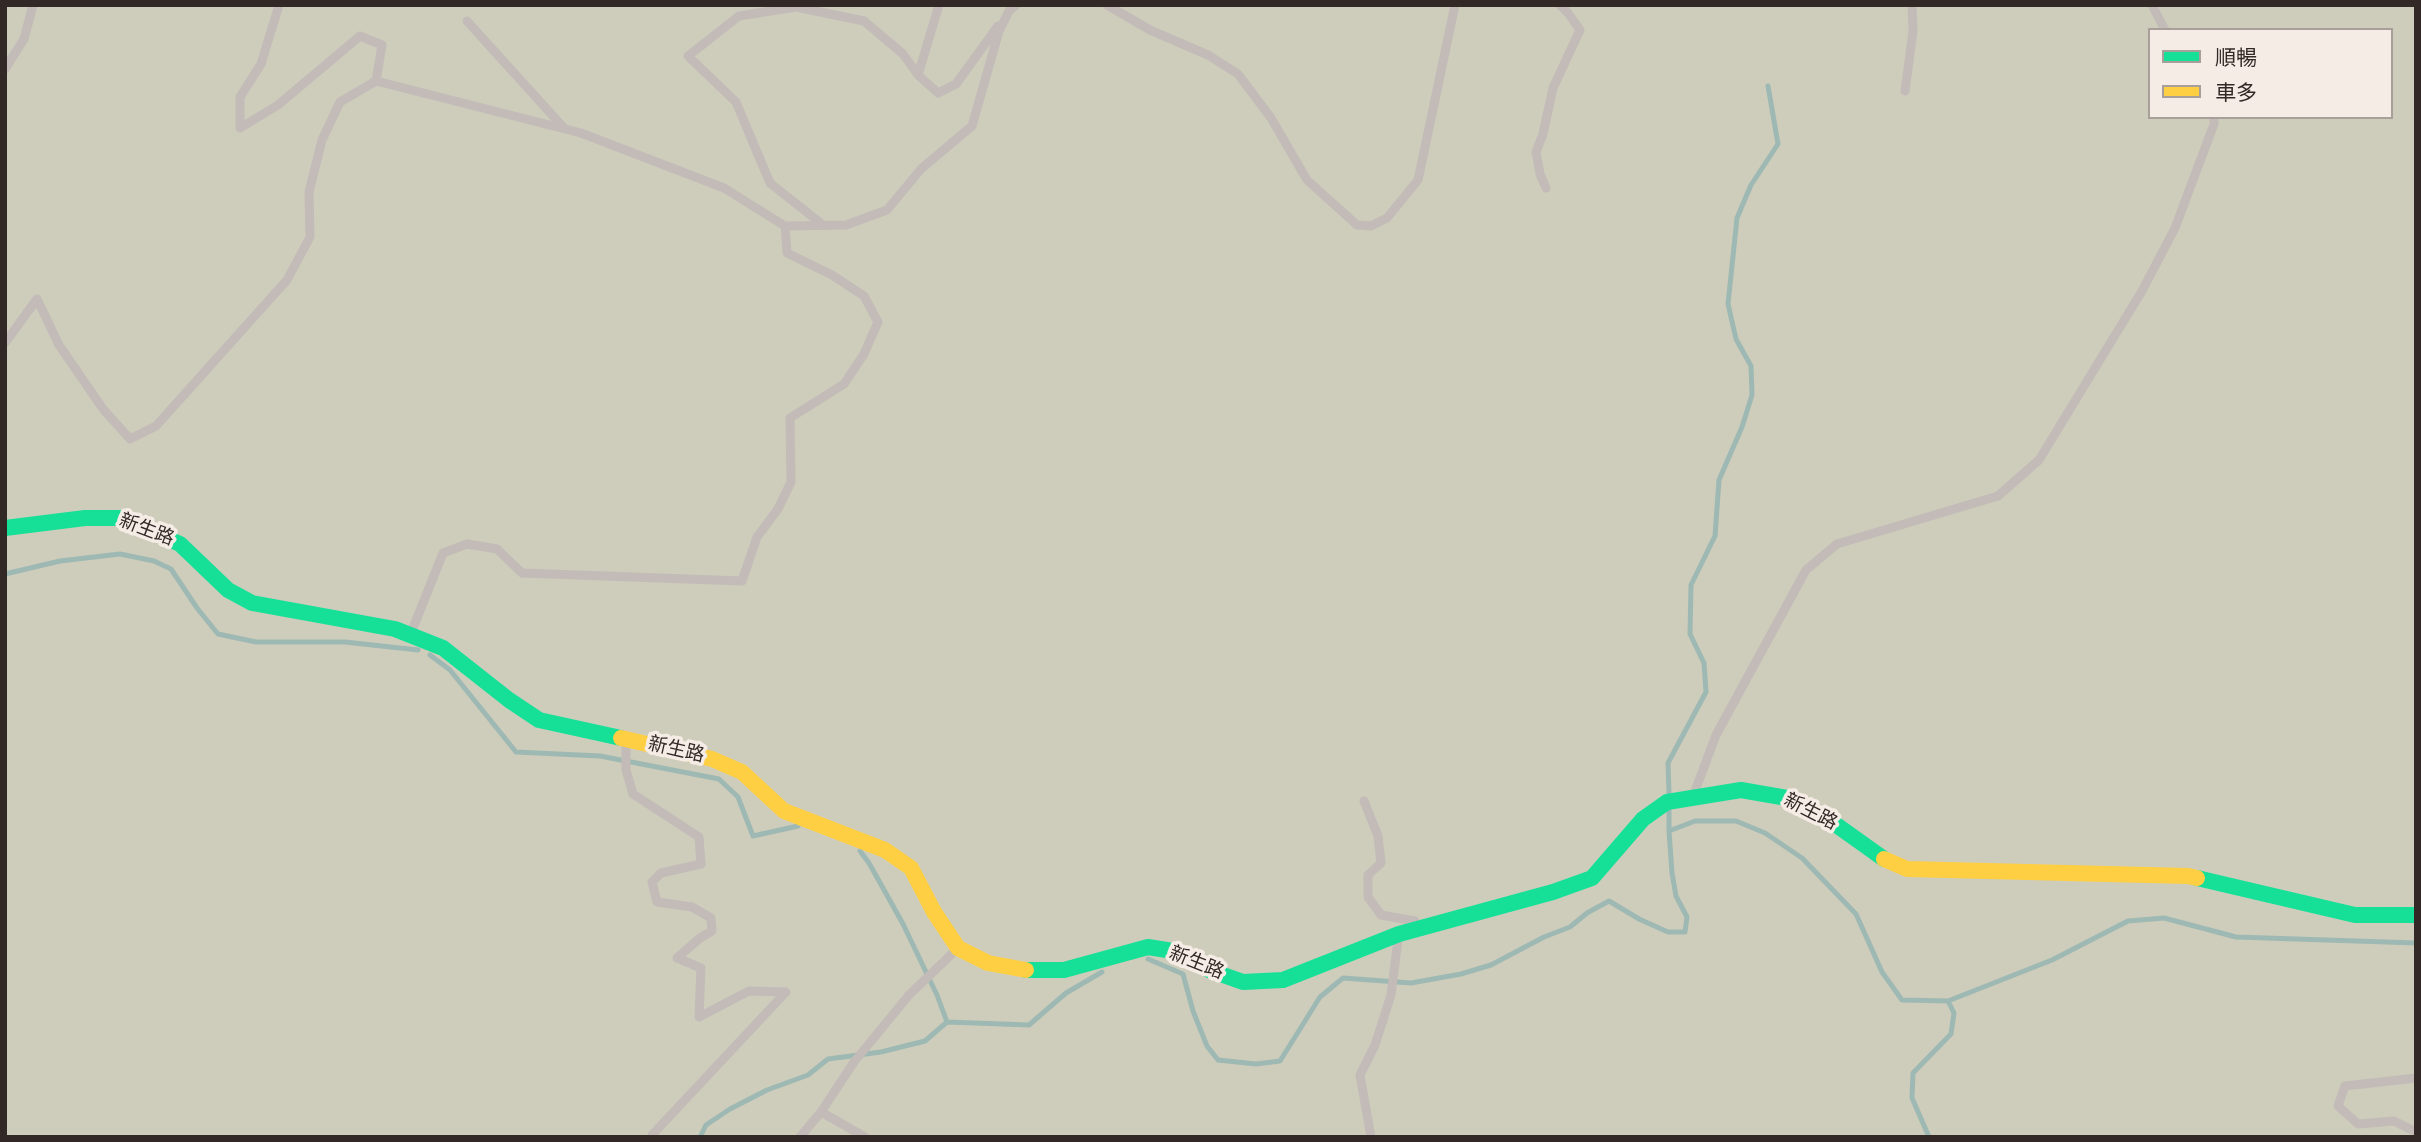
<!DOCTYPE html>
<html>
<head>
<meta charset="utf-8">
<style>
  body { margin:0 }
  #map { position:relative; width:2421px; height:1142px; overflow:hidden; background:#eae2df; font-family:"Source Sans 3","Noto Sans TC",sans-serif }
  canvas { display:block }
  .frame { position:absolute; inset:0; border:7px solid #322927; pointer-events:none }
  .legend { position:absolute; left:2148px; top:28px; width:245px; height:91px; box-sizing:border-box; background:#f6ece6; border:2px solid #a89e9a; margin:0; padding:9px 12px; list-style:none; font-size:21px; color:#322927 }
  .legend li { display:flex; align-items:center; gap:14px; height:35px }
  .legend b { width:35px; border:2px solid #a89e9a }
</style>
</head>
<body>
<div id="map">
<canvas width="2421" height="1142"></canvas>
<div class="frame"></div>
<ul class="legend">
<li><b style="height:9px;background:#16e098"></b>順暢</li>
<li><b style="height:9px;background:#ffcf43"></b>車多</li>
</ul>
</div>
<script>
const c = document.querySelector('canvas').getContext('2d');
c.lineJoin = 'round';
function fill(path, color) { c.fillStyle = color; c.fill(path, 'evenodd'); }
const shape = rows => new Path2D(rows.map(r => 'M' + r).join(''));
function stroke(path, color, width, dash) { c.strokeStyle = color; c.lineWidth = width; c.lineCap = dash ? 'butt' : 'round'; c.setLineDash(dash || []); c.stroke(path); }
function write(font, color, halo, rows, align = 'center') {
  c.font = font + ' "Source Sans 3","Noto Sans TC",sans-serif'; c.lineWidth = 7; c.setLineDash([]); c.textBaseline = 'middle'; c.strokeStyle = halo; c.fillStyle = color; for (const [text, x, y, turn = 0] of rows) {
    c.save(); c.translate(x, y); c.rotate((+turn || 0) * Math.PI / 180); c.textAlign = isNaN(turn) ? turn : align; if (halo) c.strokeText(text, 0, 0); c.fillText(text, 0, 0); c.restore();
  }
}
const green = shape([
  [5,5,2416,5,2416,1137,5,1137],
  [2150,30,2391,30,2391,117,2150,117]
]);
const stream = shape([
  [5,574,60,561,120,554,154,561,171,569,197,608,218,634,256,642,345,642,418,650],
  [430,655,450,670,516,752,600,756,719,779,738,797,753,836,798,826],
  [1669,793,1668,763,1706,692,1704,663,1690,634,1691,585,1715,536,1719,480,1742,427,1752,395,1751,366,1736,339,1728,304,1737,218,1751,185,1778,144,1768,86],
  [1669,810,1669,831],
  [860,851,869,863,903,924,937,995,947,1022,1029,1025,1066,993,1102,972],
  [1148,959,1183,974,1193,1011,1207,1046,1218,1060,1256,1064,1280,1061,1320,997,1343,978,1411,983,1461,974,1491,965,1544,937,1570,927,1587,913,1609,901,1639,919,1668,932,1685,932,1687,917,1676,896,1672,873,1669,831,1695,821,1736,821,1765,833,1802,858,1856,914,1882,972,1902,1000,1948,1001,2052,960,2128,921,2164,918,2236,937,2416,943],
  [700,1137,706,1125,730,1109,767,1090,808,1075,828,1059,881,1052,925,1041,947,1022],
  [1929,1137,1912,1098,1913,1073,1951,1034,1954,1013,1948,1001]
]);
const lane = shape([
  [279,5,261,64,240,97,240,128,278,105,360,36,382,45,376,81],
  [1107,5,1150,30,1208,55,1238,74,1271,118,1307,180,1357,225,1371,226,1387,218,1418,180,1455,5],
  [2152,5,2165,30],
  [467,21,563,127],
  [5,69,24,39,33,5],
  [918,75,938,93,956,84,998,26],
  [1905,91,1913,31,1912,5],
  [1546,188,1540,174,1536,152,1543,134,1553,88,1580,30,1568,13,1560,5],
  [823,225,770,183,736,102,688,56,739,16,796,7,864,21,903,54,918,75,939,5],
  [5,343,37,299,59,345,103,409,130,439,156,426,287,280,310,237,309,192,322,140,340,102,376,81,581,133,724,188,785,226,846,225,887,210,921,169,972,126,999,31,1009,11,1016,5],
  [411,633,443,553,467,544,497,549,522,573,742,581,757,537,778,509,791,482,790,418,844,384,864,354,878,322,864,296,832,275,787,253,785,226],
  [626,742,626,770,633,794,699,837,701,864,661,873,652,882,657,902,692,907,711,918,712,931,700,938,677,958,701,968,699,1017,749,991,786,992,652,1135],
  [1694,794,1716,735,1806,570,1837,544,1998,496,2039,460,2142,291,2175,228,2214,124,2214,117],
  [1364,801,1378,836,1381,863,1368,875,1368,897,1381,915,1415,921],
  [2416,1078,2345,1086,2338,1106,2358,1124,2394,1121,2416,1132],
  [821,1112,865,1137],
  [800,1137,821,1112,854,1062,909,995,957,949],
  [1371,1137,1360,1075,1375,1045,1391,995,1398,940]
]);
const fast = shape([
  [5,528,85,518,121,518,180,544,228,590,252,603,395,629,443,648,509,700,539,720,621,738],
  [2197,878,2355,915,2416,915],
  [1026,970,1064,970,1148,947,1179,952,1209,970,1243,982,1283,980,1399,934,1553,892,1592,878,1643,819,1667,802,1741,790,1787,798,1835,824,1884,859]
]);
const slow = shape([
  [621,738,712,759,742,772,784,811,885,850,911,868,934,912,958,948,988,963,1026,970],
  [1884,859,1907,869,2188,876,2197,878]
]);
const streetNames = [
  ["新生路",146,531,21],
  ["新生路",676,751,13],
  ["新生路",1810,813,27],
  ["新生路",1196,964,22]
];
fill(green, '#cecdbb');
stroke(stream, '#9eb9b3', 5);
stroke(lane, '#c2bbb8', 9);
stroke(fast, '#16e098', 16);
stroke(slow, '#ffcf43', 16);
write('19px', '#322927', '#f6ece6', streetNames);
</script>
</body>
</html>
